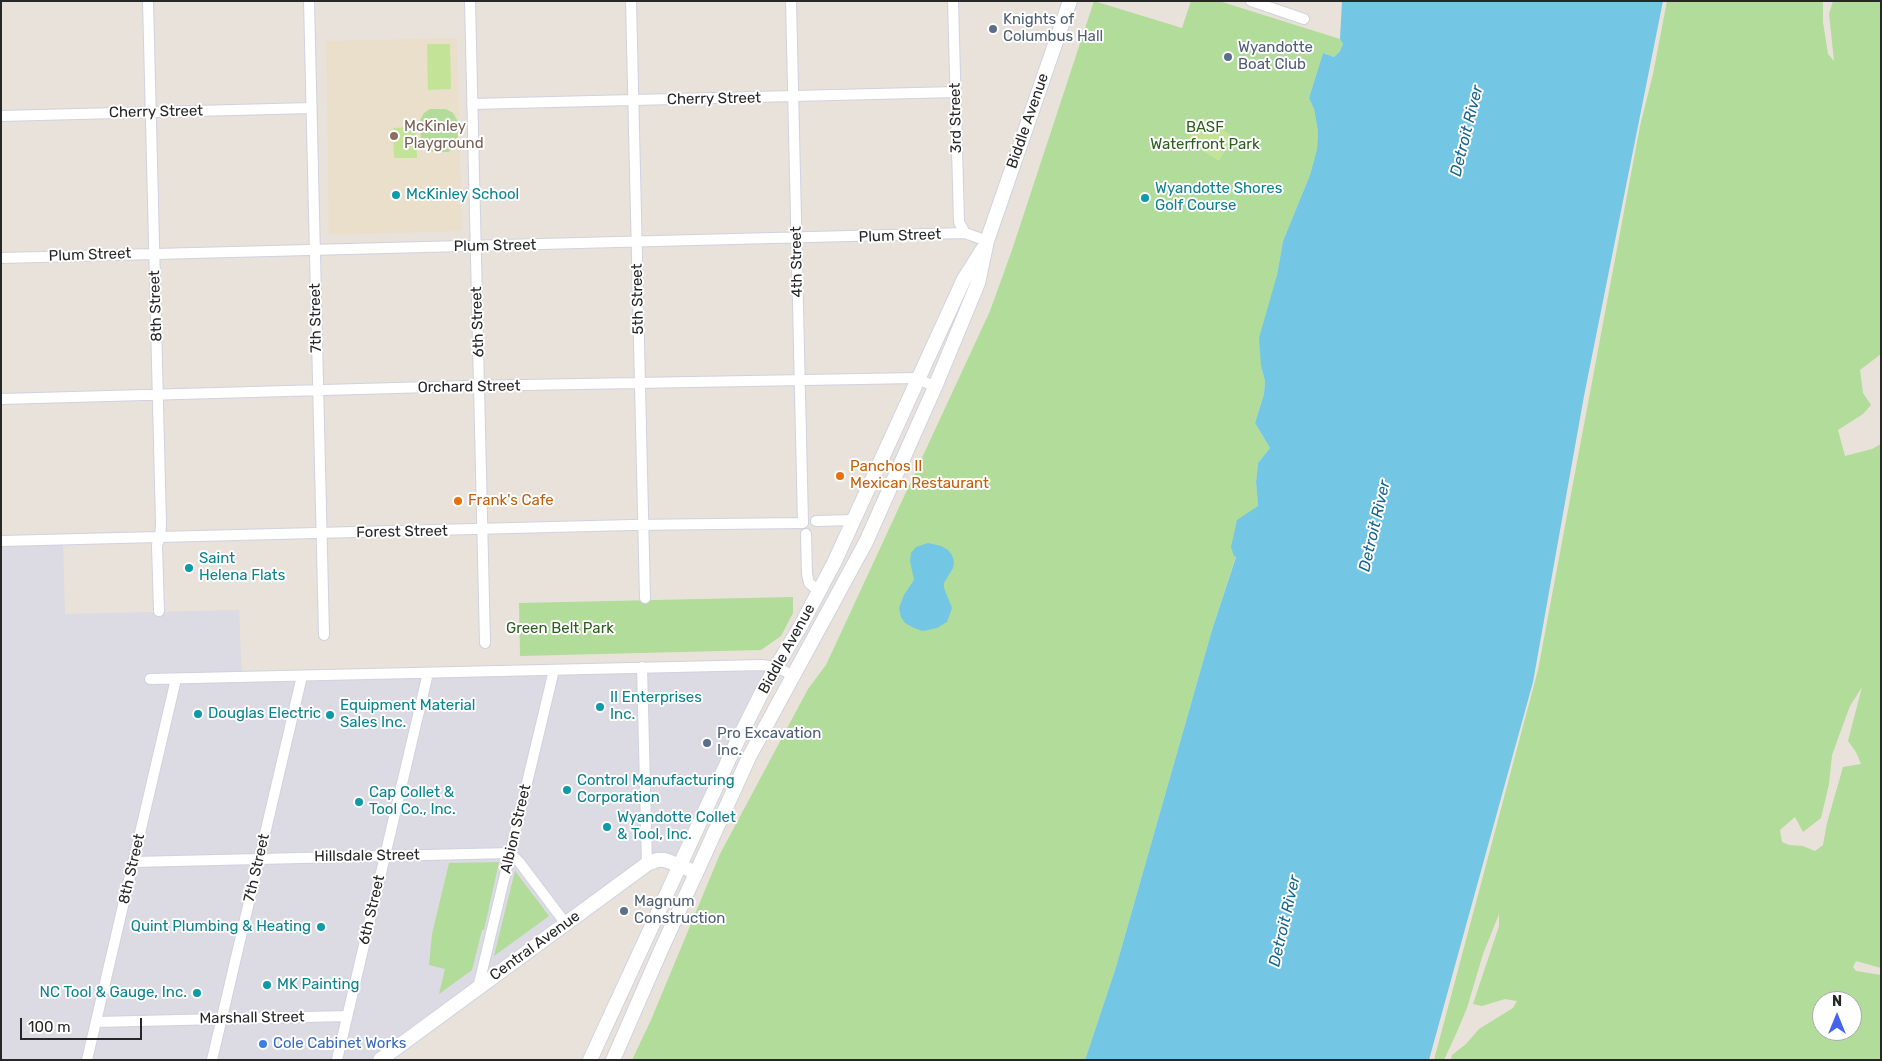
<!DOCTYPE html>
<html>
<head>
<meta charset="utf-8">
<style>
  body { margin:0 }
  #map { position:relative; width:1882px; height:1061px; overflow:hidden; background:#e9e2da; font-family:Rubik,sans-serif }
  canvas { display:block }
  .frame { position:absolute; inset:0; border:2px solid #272727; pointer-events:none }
  .north { position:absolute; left:1812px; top:991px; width:50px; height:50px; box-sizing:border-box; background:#fff; border:1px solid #a9a9a9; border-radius:50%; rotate:0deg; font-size:14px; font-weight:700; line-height:20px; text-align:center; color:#272727 }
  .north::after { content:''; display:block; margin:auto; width:18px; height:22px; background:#4464ec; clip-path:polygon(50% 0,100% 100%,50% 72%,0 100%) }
  .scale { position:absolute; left:20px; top:1018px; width:122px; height:22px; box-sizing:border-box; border:2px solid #272727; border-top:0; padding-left:6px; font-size:15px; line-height:18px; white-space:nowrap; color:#272727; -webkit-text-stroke:4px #fff; paint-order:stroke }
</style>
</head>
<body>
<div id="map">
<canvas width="1882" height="1061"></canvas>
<div class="frame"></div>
<div class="north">N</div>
<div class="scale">100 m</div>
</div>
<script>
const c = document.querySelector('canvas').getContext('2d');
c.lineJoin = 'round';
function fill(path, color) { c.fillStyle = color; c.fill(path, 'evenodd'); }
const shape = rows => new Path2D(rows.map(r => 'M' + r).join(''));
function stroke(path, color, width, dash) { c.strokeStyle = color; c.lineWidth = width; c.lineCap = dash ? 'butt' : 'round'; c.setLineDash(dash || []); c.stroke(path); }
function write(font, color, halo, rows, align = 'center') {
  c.font = font + ' Rubik,sans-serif'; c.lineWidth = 4; c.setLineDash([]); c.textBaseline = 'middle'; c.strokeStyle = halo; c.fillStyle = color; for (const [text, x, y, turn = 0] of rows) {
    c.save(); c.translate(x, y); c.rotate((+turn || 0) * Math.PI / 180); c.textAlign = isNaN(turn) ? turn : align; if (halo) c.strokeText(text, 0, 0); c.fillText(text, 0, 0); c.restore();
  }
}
const industrial = shape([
  [63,540,65,614,239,610,242,677,777,667,680,865,658,860,380,1060,1,1060,1,541]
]);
const education = shape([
  [457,38,462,231,329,235,326,41]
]);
const green = shape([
  [1094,1,1182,28,1191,1,1219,1,1340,39,1343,44,1340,51,1334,57,1323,53,1309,98,1314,109,1318,132,1317,149,1310,175,1283,241,1261,366,1265,381,1264,394,1255,423,1270,448,1258,463,1256,482,1258,506,1236,556,1212,630,1116,967,1085,1060,632,1060,651,1020,720,854,808,689,826,665,990,311,1012,250],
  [1667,1,1823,1,1823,22,1828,54,1834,61,1829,14,1833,1,1881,1,1881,354,1860,370,1863,393,1871,405,1863,414,1838,430,1845,456,1872,449,1881,444,1881,968,1856,961,1853,967,1856,971,1881,975,1881,1060,1451,1060,1452,1055,1466,1044,1479,1029,1513,1008,1517,1001,1505,999,1482,1006,1473,1004,1499,926,1499,914,1483,954,1467,1008,1456,1034,1444,1060,1434,1060,1538,670,1640,126,1653,74],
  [1862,687,1848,741,1856,752,1861,764,1843,767,1827,823,1823,845,1815,851,1803,846,1789,845,1782,842,1780,830,1795,817,1803,832,1821,818,1829,784,1832,755,1850,706],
  [1822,1001,1852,1001,1852,1031,1822,1031],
  [430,109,446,109,453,113,457,120,458,140,454,148,448,152,433,152,425,150,421,141,420,120,424,113],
  [793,597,793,613,781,636,761,650,520,656,519,603],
  [499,862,484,930,482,930,472,970,439,994,445,969,429,965,432,934,449,863],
  [515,871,549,916,494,956]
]);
const pitch = shape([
  [427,44,450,44,451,89,428,90],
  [1203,117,1234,137,1219,161,1187,141],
  [416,127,417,158,394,158,393,128]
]);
const water = shape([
  [1342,1,1663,1,1584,396,1533,682,1429,1060,1085,1060,1116,967,1212,630,1236,557,1234,556,1231,547,1237,520,1258,506,1256,482,1258,463,1270,448,1255,423,1264,394,1265,381,1261,366,1259,338,1277,275,1283,241,1310,175,1317,149,1318,132,1314,109,1309,98,1323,53,1334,57,1340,51,1343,44,1340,39],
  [928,543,941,546,948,550,952,555,954,562,953,568,944,583,944,588,952,608,947,622,937,628,923,631,914,628,905,623,901,617,899,608,904,595,914,580,910,561,911,553,916,547]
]);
const street = shape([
  [148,1,161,524,160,538,157,545,159,611],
  [309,1,324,635],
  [470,1,485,643],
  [631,1,645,598],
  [953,1,959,222,965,233],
  [1251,1,1304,19],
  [472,104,956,92],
  [1,116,311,108],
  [1,258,965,233,987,241],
  [1,399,467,386,917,378,935,387],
  [816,521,855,520],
  [806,534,807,574,809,583,819,591],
  [1,541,631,525,803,523,791,1],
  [642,667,647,864],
  [150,679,762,665,777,667,793,676],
  [133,862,510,853,520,863,566,924],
  [478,988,554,670],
  [96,1022,347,1016],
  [87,1060,176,679],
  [212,1060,302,676],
  [337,1060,428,673]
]);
const secondary = shape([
  [380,1060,647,864,657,860,665,860,688,869],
  [590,1060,735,746,765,686,800,627,834,563,964,279,983,249],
  [613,1060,661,950,749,757,866,542,935,387,978,283,987,241,1070,1]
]);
const markers = [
  [993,29,5,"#5c6f8a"],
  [1228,57,5,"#5c6f8a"],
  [394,136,5,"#8d6e63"],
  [396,195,5,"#0f9aa8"],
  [1145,198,5,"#0f9aa8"],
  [840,476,5,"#e8710a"],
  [458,501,5,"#e8710a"],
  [189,568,5,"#0f9aa8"],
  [600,707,5,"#0f9aa8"],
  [198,714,5,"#0f9aa8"],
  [330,715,5,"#0f9aa8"],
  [707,743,5,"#5c6f8a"],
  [567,790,5,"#0f9aa8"],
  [359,802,5,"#0f9aa8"],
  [607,827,5,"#0f9aa8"],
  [624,911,5,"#5c6f8a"],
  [321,927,5,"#0f9aa8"],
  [267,985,5,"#0f9aa8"],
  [197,993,5,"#0f9aa8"],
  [263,1044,5,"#3f7fe0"]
];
const serviceNames = [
  ["Knights of",1003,20],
  ["Columbus Hall",1003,37],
  ["Wyandotte",1238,48],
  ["Boat Club",1238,65],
  ["Pro Excavation",717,734],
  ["Inc.",717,751],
  ["Magnum",634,902],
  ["Construction",634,919]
];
const streetNames = [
  ["Cherry Street",714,99,-1],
  ["Cherry Street",156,112,-1],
  ["3rd Street",956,118,-91],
  ["Biddle Avenue",1028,121,-71],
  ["Plum Street",900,236,-2],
  ["Plum Street",495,246,-1],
  ["Plum Street",90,255,-2],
  ["4th Street",797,262,-91],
  ["5th Street",638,299,-91],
  ["8th Street",156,306,-92],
  ["7th Street",316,318,-91],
  ["6th Street",478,322,-92],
  ["Orchard Street",469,387,-1],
  ["Forest Street",402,532,-1],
  ["Biddle Avenue",787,649,-61],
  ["Albion Street",516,829,-77],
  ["Hillsdale Street",367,856,-1],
  ["7th Street",257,868,-77],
  ["8th Street",132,869,-77],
  ["6th Street",372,910,-77],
  ["Central Avenue",535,946,-36],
  ["Marshall Street",252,1018,-1]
];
const educationNames = [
  ["McKinley",404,127],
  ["Playground",404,144]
];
const parkNames = [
  ["BASF",1205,128],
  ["Waterfront Park",1205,145],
  ["Green Belt Park",560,629]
];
const cultureNames = [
  ["Wyandotte Shores",1155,189],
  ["Golf Course",1155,206],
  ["McKinley School",406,195],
  ["Saint",199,559],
  ["Helena Flats",199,576],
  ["II Enterprises",610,698],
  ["Inc.",610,715],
  ["Equipment Material",340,706],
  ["Sales Inc.",340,723],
  ["Douglas Electric",208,714],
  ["Control Manufacturing",577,781],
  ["Corporation",577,798],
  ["Cap Collet &",369,793],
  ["Tool Co., Inc.",369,810],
  ["Wyandotte Collet",617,818],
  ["& Tool, Inc.",617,835],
  ["Quint Plumbing & Heating",311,927,"right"],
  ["MK Painting",277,985],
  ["NC Tool & Gauge, Inc.",187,993,"right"]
];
const foodNames = [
  ["Panchos II",850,467],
  ["Mexican Restaurant",850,484],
  ["Frank's Cafe",468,501]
];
const shopNames = [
  ["Cole Cabinet Works",273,1044]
];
const waterNames = [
  ["Detroit River",1467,131,-76],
  ["Detroit River",1375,526,-77],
  ["Detroit River",1285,921,-77]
];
fill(industrial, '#dcdae2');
fill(education, '#eadfca');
fill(green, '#b1dc99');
fill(pitch, '#c3e396');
fill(water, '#73c7e5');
stroke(street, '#cfd2e0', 12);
stroke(secondary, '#cfd2e0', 16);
stroke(street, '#fff', 10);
stroke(secondary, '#fff', 14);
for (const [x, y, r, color] of markers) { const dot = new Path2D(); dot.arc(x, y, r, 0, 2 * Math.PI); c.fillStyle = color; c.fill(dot); stroke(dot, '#fff', 2); }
write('15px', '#4e5e75', '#fff', serviceNames, 'left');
write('15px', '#272727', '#fff', streetNames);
write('15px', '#785e54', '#fff', educationNames, 'left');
write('15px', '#2c5e1e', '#fff', parkNames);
write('15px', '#0d838f', '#fff', cultureNames, 'left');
write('15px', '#c56008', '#fff', foodNames, 'left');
write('15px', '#366cbe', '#fff', shopNames, 'left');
write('italic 16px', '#16658d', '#fff', waterNames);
</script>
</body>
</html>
